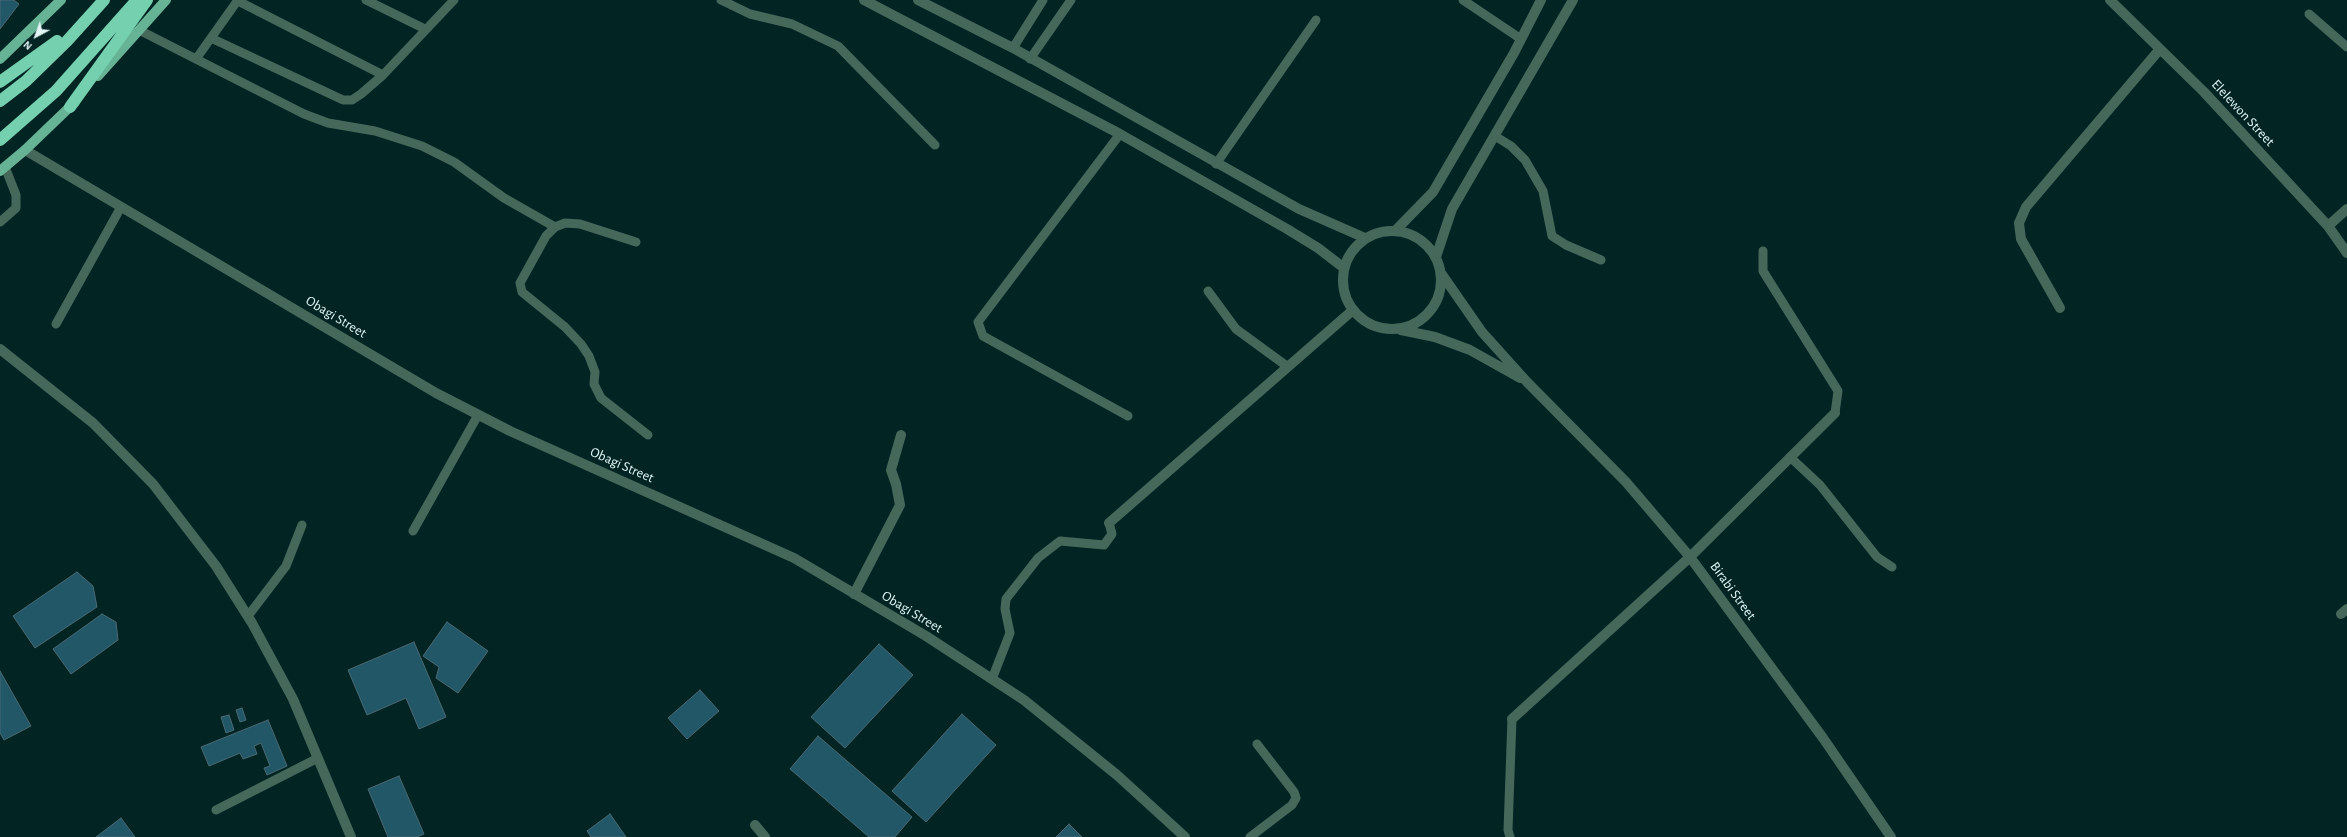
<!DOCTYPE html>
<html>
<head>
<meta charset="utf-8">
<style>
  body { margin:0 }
  #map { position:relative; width:2347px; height:837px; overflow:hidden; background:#022524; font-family:"Alegreya Sans",sans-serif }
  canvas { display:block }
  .north { position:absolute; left:16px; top:16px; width:40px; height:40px; -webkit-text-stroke:3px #022524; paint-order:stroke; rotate:221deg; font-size:11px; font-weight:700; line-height:16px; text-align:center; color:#e2f5f4 }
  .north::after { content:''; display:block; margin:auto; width:14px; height:18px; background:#e2f5f4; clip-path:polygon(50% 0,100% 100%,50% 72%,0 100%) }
</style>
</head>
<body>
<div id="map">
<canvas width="2347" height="837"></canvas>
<div class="north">N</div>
</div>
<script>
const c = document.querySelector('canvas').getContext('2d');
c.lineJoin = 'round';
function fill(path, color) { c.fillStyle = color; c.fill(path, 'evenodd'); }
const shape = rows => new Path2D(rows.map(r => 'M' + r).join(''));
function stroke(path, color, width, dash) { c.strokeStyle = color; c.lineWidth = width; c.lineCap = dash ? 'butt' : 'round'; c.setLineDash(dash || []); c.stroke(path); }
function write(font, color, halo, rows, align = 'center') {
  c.font = font + ' "Alegreya Sans",sans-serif'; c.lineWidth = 3; c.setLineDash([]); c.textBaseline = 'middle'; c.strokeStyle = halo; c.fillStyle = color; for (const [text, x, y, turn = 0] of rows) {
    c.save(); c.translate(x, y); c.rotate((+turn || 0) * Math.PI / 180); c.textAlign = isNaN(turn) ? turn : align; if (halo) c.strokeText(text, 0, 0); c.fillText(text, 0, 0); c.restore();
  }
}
const building = shape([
  [0,0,14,0,19,4,0,29,0,0],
  [77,572,93,586,97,607,35,648,13,616,77,572],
  [102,614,116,622,118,640,71,674,53,649,102,614],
  [447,622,488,651,458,693,436,678,439,667,423,656,447,622],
  [414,642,446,717,419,729,406,698,367,715,348,670,414,642],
  [879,644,913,675,845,748,811,717,879,644],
  [0,671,31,726,4,740,0,733,0,671],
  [700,690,719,711,687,739,668,718,700,690],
  [242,708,246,720,240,722,236,710,242,708],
  [962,714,996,745,926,822,892,791,962,714],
  [229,715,234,730,226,733,221,717,229,715],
  [268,720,287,766,267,775,264,768,270,766,261,743,254,746,257,754,243,759,240,753,209,766,201,747,268,720],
  [818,736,912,817,895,837,869,837,790,769,818,736],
  [399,776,424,834,417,837,388,837,368,789,399,776],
  [610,814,626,837,591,837,587,831,610,814],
  [121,818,135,837,96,837,121,818],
  [1069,824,1082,837,1056,837,1069,824]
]);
const lane = shape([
  [366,0,425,29],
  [721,0,750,14,792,24,838,46,935,145],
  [1463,0,1521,39],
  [238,1,383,75],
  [2309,14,2347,47],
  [139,30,304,114,328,123,375,131,422,146,454,162,504,198,555,227],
  [211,38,343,100,352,100,361,94,383,75,454,0],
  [1013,48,1043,0],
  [196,59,238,0],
  [1030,59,1071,0],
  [1120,134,978,322,983,336,1128,416],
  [1495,136,1511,146,1525,160,1543,191,1552,236,1566,245,1601,260],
  [1216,164,1316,20],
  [0,222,16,208,16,195,5,167],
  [636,242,580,224,565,223,555,227,546,236,520,283,522,292,565,327,581,344,589,356,595,372,594,384,601,398,648,435],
  [1763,251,1763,271,1838,391,1835,413],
  [1208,291,1236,329,1288,367],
  [56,324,121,207],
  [1790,457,1820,485,1877,557,1892,567],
  [413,531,478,415],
  [248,616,286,566,302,525],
  [992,679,1010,633,1005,609,1006,599,1038,558,1060,541,1104,545,1112,534,1109,523],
  [216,810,318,758],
  [1250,837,1292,805,1296,798,1294,792,1257,744],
  [1510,837,1508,830,1512,719]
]);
const street = shape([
  [864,0,1120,134,1287,229,1318,248,1344,268],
  [918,0,1013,48,1299,209,1365,238],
  [2110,0,2204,92,2328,226,2347,253],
  [25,150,436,393,510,431,794,558,926,636,1024,700,1117,775,1185,837],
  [2328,226,2347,209],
  [1396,230,1433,192,1514,53,1541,0],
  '1343 280a49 49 0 1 1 98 0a49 49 0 1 1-98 0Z',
  [1436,257,1452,209,1573,0],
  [1441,273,1482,332,1527,382,1626,482,1690,557,1823,738,1891,837],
  [2060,308,2021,239,2019,223,2026,207,2160,49],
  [1401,330,1435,337,1470,350,1520,378],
  [0,349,93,423,153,484,216,566,252,623,293,699,351,837],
  [1109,523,1353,310],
  [854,594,900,505,896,484,891,470,901,435],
  [2341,614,2347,609],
  [1512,719,1690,557,1835,413],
  [755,825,765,837]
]);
const primary = shape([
  [0,59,61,0],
  [98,76,166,0],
  [0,171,25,150,75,102]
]);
const highway = shape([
  [0,82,57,41],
  [0,101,26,81,67,41,104,0],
  [70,107,147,0],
  [0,140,56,91,137,0]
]);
const streetNames = [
  ["Elelewon Street",2243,113,47],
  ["Obagi Street",336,317,31],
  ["Obagi Street",622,465,24],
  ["Birabi Street",1733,591,54],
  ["Obagi Street",912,612,31]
];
fill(building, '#215766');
stroke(building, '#4b6973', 1);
stroke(lane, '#46685b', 9);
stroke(street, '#46685b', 10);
stroke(primary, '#67b396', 10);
stroke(highway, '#74d0ae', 12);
write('14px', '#e2f5f4', '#022524', streetNames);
</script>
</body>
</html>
